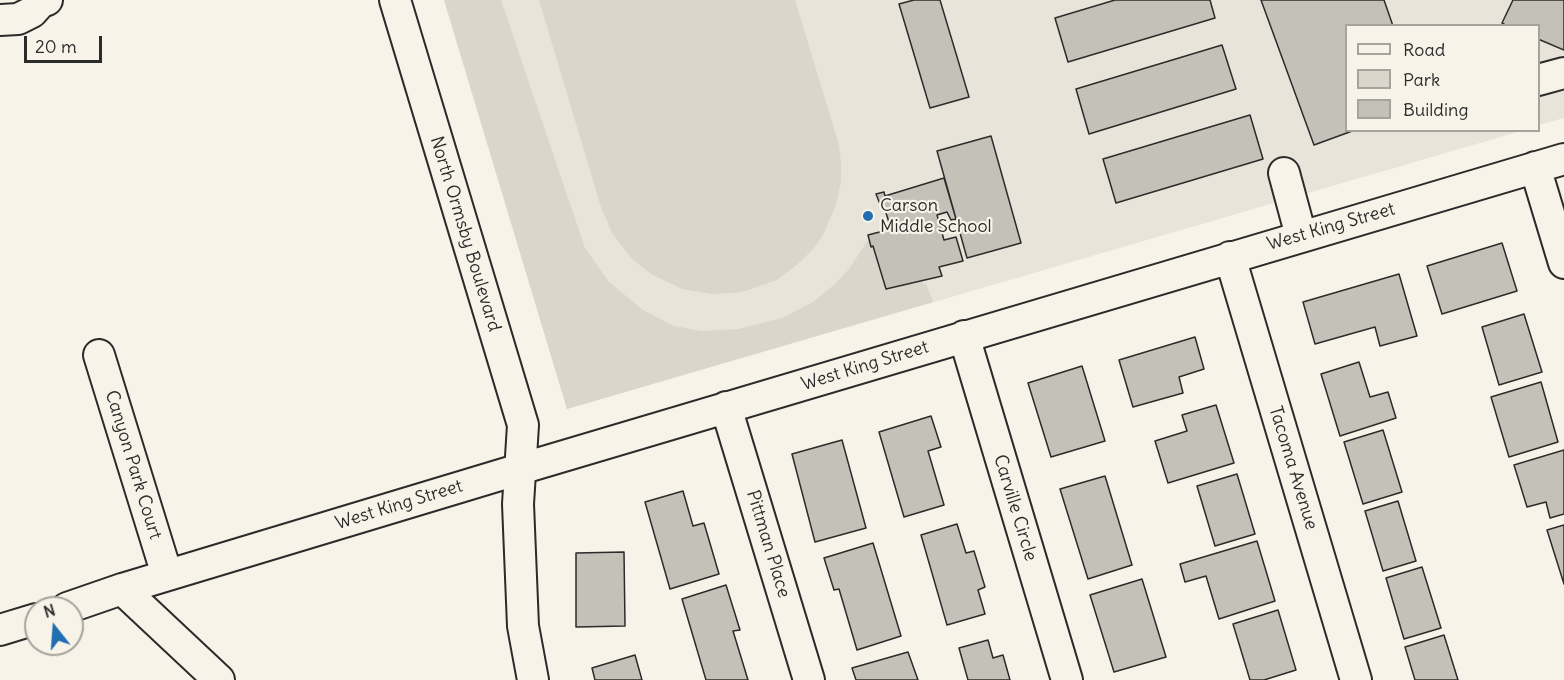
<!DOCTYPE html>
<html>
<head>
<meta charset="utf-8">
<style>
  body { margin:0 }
  #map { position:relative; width:1564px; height:680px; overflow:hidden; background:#f7f3e8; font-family:Delius,sans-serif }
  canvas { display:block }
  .legend { position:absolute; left:1345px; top:24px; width:195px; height:108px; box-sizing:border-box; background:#f7f3e8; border:2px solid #a5a39c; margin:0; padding:8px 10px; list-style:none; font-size:18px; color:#2b2b2b }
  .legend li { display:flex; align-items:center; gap:12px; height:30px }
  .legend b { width:30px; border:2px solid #a5a39c }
  .north { position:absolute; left:24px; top:596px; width:60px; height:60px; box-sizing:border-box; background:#f7f3e8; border:2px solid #a5a39c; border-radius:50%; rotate:343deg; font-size:16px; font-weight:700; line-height:24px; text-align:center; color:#2b2b2b }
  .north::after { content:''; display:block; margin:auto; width:21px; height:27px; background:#1f6fb2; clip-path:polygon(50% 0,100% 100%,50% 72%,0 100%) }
  .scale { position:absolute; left:24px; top:36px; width:78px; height:27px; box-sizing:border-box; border:3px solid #2b2b2b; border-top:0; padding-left:8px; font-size:18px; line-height:21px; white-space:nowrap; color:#2b2b2b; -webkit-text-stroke:4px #f7f3e8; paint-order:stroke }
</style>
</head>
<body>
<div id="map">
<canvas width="1564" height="680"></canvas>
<ul class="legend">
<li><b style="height:8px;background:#f7f3e8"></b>Road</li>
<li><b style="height:16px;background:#dad6cc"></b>Park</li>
<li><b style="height:16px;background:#c4c1b9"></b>Building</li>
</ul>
<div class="north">N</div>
<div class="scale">20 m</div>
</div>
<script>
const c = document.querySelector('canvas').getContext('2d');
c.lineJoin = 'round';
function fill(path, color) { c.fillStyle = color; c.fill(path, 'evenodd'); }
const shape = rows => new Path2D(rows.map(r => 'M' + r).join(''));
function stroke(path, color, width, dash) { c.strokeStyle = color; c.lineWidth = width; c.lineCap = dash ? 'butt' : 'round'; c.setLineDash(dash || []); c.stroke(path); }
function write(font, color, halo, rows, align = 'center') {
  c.font = font + ' Delius,sans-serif'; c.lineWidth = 4.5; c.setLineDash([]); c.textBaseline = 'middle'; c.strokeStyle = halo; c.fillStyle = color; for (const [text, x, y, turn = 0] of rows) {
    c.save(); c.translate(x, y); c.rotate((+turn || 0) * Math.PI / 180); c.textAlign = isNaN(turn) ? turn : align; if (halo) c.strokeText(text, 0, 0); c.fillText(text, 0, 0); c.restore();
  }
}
const built = shape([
  [444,0,1564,0,1564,118,1539,125,1538,26,1346,26,1346,130,1521,131,567,409]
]);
const green = shape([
  [444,0,501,0,585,248,609,282,643,310,674,326,702,331,738,329,782,318,813,302,835,284,849,269,868,240,870,247,873,246,886,289,922,279,923,284,926,283,933,302,567,409],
  [539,0,795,0,839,145,841,162,841,182,836,205,823,235,814,248,799,263,777,280,745,291,732,293,711,294,682,289,651,274,632,259,612,233,601,207]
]);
const building = shape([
  [914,0,940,0,969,97,930,108,899,4,914,0],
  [1115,0,1210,0,1215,18,1068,62,1055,18,1115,0],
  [1261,0,1384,0,1393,26,1346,26,1346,130,1355,130,1314,145,1261,0],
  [1513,0,1564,0,1564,50,1538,39,1538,26,1507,26,1502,23,1513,0],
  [1222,45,1236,89,1089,134,1076,89,1222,45],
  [1250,115,1263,159,1116,203,1103,159,1250,115],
  [991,136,1021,243,967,258,937,151,991,136],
  [944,178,956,219,951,220,947,212,937,215,944,240,956,237,963,261,939,267,942,276,886,289,873,246,871,247,868,235,891,229,883,203,880,204,876,194,884,192,885,196,944,178],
  [1502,243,1517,291,1442,314,1427,266,1502,243],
  [1399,274,1417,336,1380,346,1375,327,1315,344,1303,302,1399,274],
  [1524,314,1542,372,1499,385,1482,327,1524,314],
  [1195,337,1204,369,1179,377,1183,393,1133,407,1119,360,1195,337],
  [1359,362,1370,397,1388,392,1396,418,1340,436,1321,374,1359,362],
  [1082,366,1105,441,1051,457,1028,383,1082,366],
  [1541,382,1558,442,1509,457,1491,397,1541,382],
  [1216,405,1234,463,1168,483,1155,441,1187,431,1182,415,1216,405],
  [931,416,941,447,928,451,944,505,904,517,879,432,931,416],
  [1383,430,1402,492,1363,504,1344,442,1383,430],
  [842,440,866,528,815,542,792,454,842,440],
  [1564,450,1564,514,1550,518,1546,502,1527,507,1514,465,1564,450],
  [1237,474,1255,534,1215,546,1197,486,1237,474],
  [1105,476,1132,565,1088,579,1060,489,1105,476],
  [683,491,693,526,704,523,719,574,670,589,645,502,683,491],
  [1398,501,1416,561,1383,571,1365,511,1398,501],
  [957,524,966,553,974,551,985,587,978,590,985,614,947,625,921,535,957,524],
  [1564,525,1564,584,1547,530,1564,525],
  [1257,541,1275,601,1219,619,1206,576,1185,582,1180,564,1257,541],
  [873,543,901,636,857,650,839,589,834,590,824,558,873,543],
  [624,552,625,626,576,627,576,553,624,552],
  [1422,567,1441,628,1404,639,1386,578,1422,567],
  [1142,579,1166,657,1114,672,1090,595,1142,579],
  [726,585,740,630,733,631,748,680,706,680,682,599,726,585],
  [1278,610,1296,670,1264,680,1250,680,1233,624,1278,610],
  [1444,635,1458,680,1415,680,1405,647,1444,635],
  [988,640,993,658,1003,655,1010,680,968,680,959,648,988,640],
  [908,652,918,680,856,680,852,668,908,652],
  [635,655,642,680,595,680,592,668,635,655]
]);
const minor = shape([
  [395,0,523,425,518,504,523,626,533,680],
  [0,20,18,19,32,12,41,2,47,0],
  [1538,80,1564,73],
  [1535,167,1564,263],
  [1284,173,1301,236],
  [1230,257,1356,680],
  [964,336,1067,680],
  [99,355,167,575],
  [726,407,809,680],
  [122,589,219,680],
  [67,608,122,589,520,469,1564,159],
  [0,630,36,619]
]);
const markers = [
  [868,216,6,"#1f6fb2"]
];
const poiNames = [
  ["Carson",880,206],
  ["Middle School",880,227]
];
const streetNames = [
  ["West King Street",1331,227,-16],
  ["North Ormsby Boulevard",465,234,73],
  ["West King Street",865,366,-17],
  ["Canyon Park Court",133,465,73],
  ["Tacoma Avenue",1293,468,73],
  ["West King Street",399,505,-17],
  ["Carville Circle",1015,508,73],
  ["Pittman Place",768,544,73]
];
fill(built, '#e8e4da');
fill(green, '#dad6cc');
fill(building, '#c4c1b9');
stroke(building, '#2b2b2b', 1.5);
stroke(minor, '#2b2b2b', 34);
stroke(minor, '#f7f3e8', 30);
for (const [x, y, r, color] of markers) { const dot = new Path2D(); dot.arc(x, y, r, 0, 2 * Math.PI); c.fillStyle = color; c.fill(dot); stroke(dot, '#f7f3e8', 2); }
write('18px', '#2b2b2b', '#f7f3e8', poiNames, 'left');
write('18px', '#2b2b2b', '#f7f3e8', streetNames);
</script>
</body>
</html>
